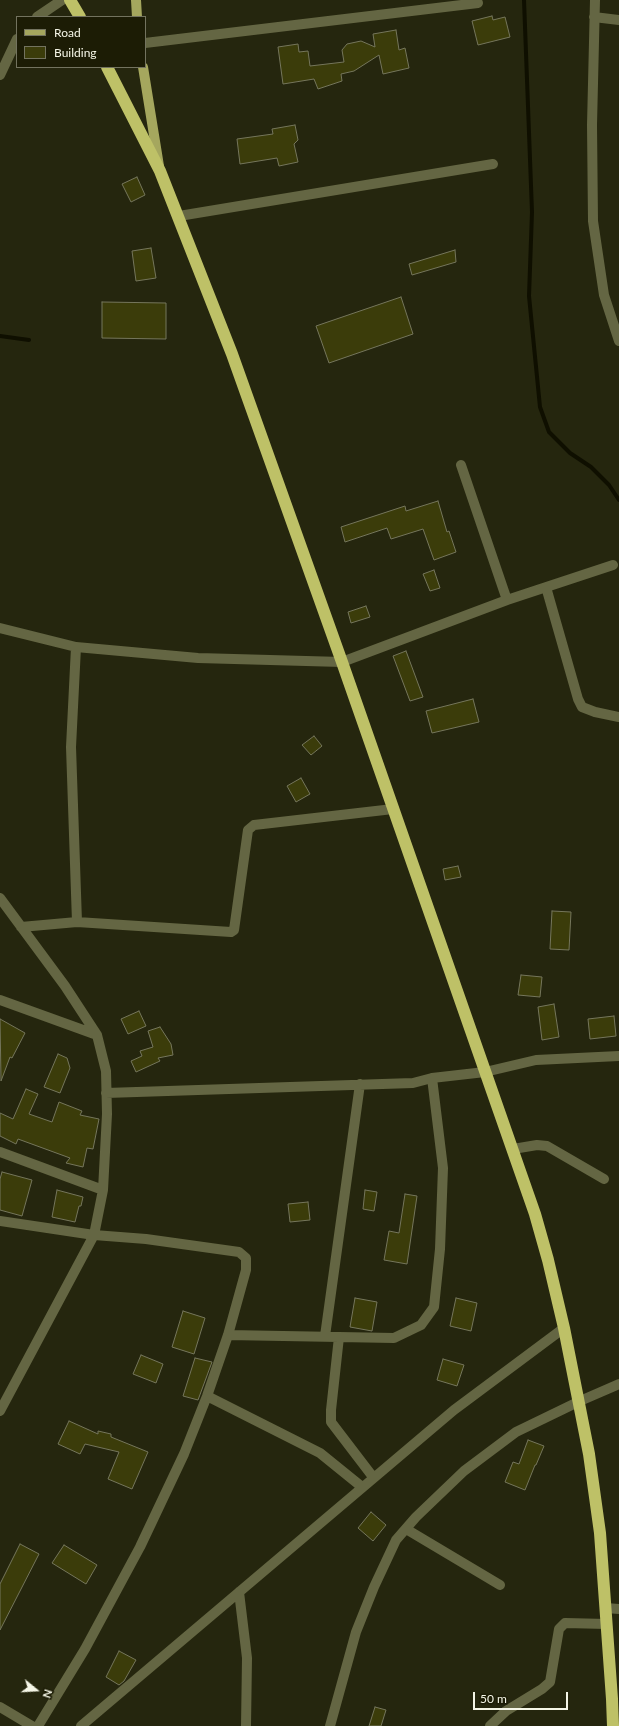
<!DOCTYPE html>
<html>
<head>
<meta charset="utf-8">
<style>
  body { margin:0 }
  #map { position:relative; width:619px; height:1726px; overflow:hidden; background:#25260e; font-family:Lato,sans-serif }
  canvas { display:block }
  .legend { position:absolute; left:16px; top:16px; width:130px; height:52px; box-sizing:border-box; background:#1c1c05; border:1px solid #73735f; margin:0; padding:5px 7px; list-style:none; font-size:12px; color:#f5f6e7 }
  .legend li { display:flex; align-items:center; gap:8px; height:20px }
  .legend b { width:20px; border:1px solid #73735f }
  .north { position:absolute; left:16px; top:1670px; width:40px; height:40px; -webkit-text-stroke:3px #1c1c05; paint-order:stroke; rotate:108deg; font-size:11px; font-weight:700; line-height:16px; text-align:center; color:#f5f6e7 }
  .north::after { content:''; display:block; margin:auto; width:14px; height:18px; background:#f5f6e7; clip-path:polygon(50% 0,100% 100%,50% 72%,0 100%) }
  .scale { position:absolute; left:473px; top:1692px; width:95px; height:18px; box-sizing:border-box; border:2px solid #f5f6e7; border-top:0; padding-left:5px; font-size:12px; line-height:14px; white-space:nowrap; color:#f5f6e7; -webkit-text-stroke:3px #1c1c05; paint-order:stroke }
</style>
</head>
<body>
<div id="map">
<canvas width="619" height="1726"></canvas>
<ul class="legend">
<li><b style="height:5px;background:#a5a75e"></b>Road</li>
<li><b style="height:11px;background:#3b3c0a"></b>Building</li>
</ul>
<div class="north">N</div>
<div class="scale">50 m</div>
</div>
<script>
const c = document.querySelector('canvas').getContext('2d');
c.lineJoin = 'round';
const shape = rows => new Path2D(rows.map(r => 'M' + r).join(''));
function stroke(path, color, width, dash) { c.strokeStyle = color; c.lineWidth = width; c.lineCap = dash ? 'butt' : 'round'; c.setLineDash(dash || []); c.stroke(path); }
function fill(path, color) { c.fillStyle = color; c.fill(path, 'evenodd'); }
const stream = shape([
  [524,0,532,212,529,296,540,407,549,432,570,453,591,467,609,485,619,500],
  [0,336,29,340]
]);
const building = shape([
  [492,16,493,20,505,17,510,37,478,45,472,21,492,16],
  [396,30,399,50,405,48,409,68,383,74,379,55,354,71,341,74,342,81,318,89,314,79,283,84,278,47,298,44,299,52,308,51,310,66,344,62,342,50,347,44,361,41,375,47,373,34,396,30],
  [295,125,298,140,294,144,298,162,279,166,277,158,240,164,237,139,273,134,272,129,295,125],
  [137,177,145,195,131,202,122,184,137,177],
  [151,248,156,278,136,281,132,251,151,248],
  [455,250,456,262,412,275,409,264,455,250],
  [401,297,413,334,329,363,316,326,401,297],
  [102,302,166,303,166,339,102,338,102,302],
  [438,501,447,532,449,531,456,552,434,560,423,529,391,539,387,528,345,542,341,527,405,506,406,511,438,501],
  [434,570,440,588,430,591,423,574,434,570],
  [366,606,370,617,351,623,348,612,366,606],
  [406,651,423,697,410,701,393,656,406,651],
  [473,699,479,722,432,733,426,711,473,699],
  [314,736,322,746,311,755,302,745,314,736],
  [301,778,310,794,296,802,287,786,301,778],
  [458,866,461,877,445,880,443,869,458,866],
  [552,911,571,912,569,950,550,949,552,911],
  [521,975,542,977,540,997,518,995,521,975],
  [554,1004,559,1037,542,1040,538,1007,554,1004],
  [139,1011,146,1026,128,1034,121,1019,139,1011],
  [614,1016,616,1036,590,1039,588,1019,614,1016],
  [0,1019,25,1033,12,1058,10,1057,1,1081,0,1019],
  [160,1027,171,1044,173,1055,158,1058,160,1061,136,1072,131,1061,142,1056,140,1051,153,1047,148,1031,160,1027],
  [58,1054,67,1058,70,1068,60,1093,44,1087,58,1054],
  [26,1089,38,1094,29,1114,52,1122,59,1102,82,1111,80,1115,99,1119,93,1149,87,1148,83,1167,66,1163,70,1158,18,1139,16,1144,0,1136,0,1113,13,1119,26,1089],
  [2,1172,32,1180,22,1216,0,1210,0,1179,2,1172],
  [57,1190,83,1197,81,1206,79,1206,75,1222,52,1217,57,1190],
  [365,1190,377,1192,374,1211,363,1209,365,1190],
  [405,1194,417,1196,407,1264,384,1260,389,1231,399,1233,405,1194],
  [308,1202,310,1220,290,1222,288,1204,308,1202],
  [355,1298,377,1302,372,1331,350,1327,355,1298],
  [456,1298,477,1303,471,1331,450,1326,456,1298],
  [183,1311,205,1318,194,1354,172,1347,183,1311],
  [141,1355,163,1364,156,1383,133,1374,141,1355],
  [195,1358,212,1362,198,1400,183,1396,195,1358],
  [443,1359,464,1365,457,1386,437,1380,443,1359],
  [69,1421,98,1434,98,1431,111,1434,111,1437,148,1452,132,1489,108,1479,119,1452,85,1444,80,1454,58,1444,69,1421],
  [528,1440,544,1446,536,1465,535,1465,525,1490,505,1482,513,1462,519,1464,528,1440],
  [371,1512,386,1525,373,1541,358,1528,371,1512],
  [20,1544,39,1554,0,1630,0,1584,20,1544],
  [64,1545,97,1565,86,1584,52,1563,64,1545],
  [119,1651,136,1660,124,1681,119,1685,106,1677,119,1651],
  [375,1707,386,1710,381,1726,369,1726,375,1707]
]);
const street = shape([
  [595,0,592,125,593,221,604,295,619,341],
  [37,17,62,0],
  [594,17,619,20],
  [145,43,478,3],
  [0,75,17,39],
  [179,216,493,164],
  [461,465,507,600],
  [546,587,578,699,582,707,595,712,619,717],
  [0,628,76,647,198,658,342,662,507,600,613,565],
  [76,647,71,747,77,922],
  [0,898,65,986,97,1035,106,1071,107,1114,103,1190,94,1235,0,1411],
  [21,927,77,922,231,932,234,930,248,830,254,825,393,809],
  [0,1000,97,1035],
  [106,1093,413,1083,432,1078,485,1072,536,1060,619,1056],
  [513,1149,537,1145,547,1146,604,1179],
  [0,1152,103,1190],
  [0,1221,94,1235,146,1239,239,1252,246,1258,246,1270,228,1335,207,1396,184,1454,140,1547,85,1649,38,1726],
  [228,1335,394,1338,421,1325,434,1307,440,1249,443,1168,432,1078],
  [325,1336,360,1084],
  [339,1337,331,1410,331,1422,373,1477],
  [207,1396,320,1453,362,1487],
  [406,1529,500,1585],
  [239,1592,247,1658,246,1726],
  [606,1608,619,1609],
  [0,1707,32,1726],
  [81,1726,454,1410,564,1328],
  [330,1726,356,1632,374,1587,396,1540,416,1517,464,1471,516,1432,580,1401,619,1384],
  [490,1726,506,1711,542,1689,550,1682,559,1629,565,1623,607,1624]
]);
const primary = shape([
  [136,0,137,17],
  [143,67,159,166]
]);
const highway = shape([
  [70,0,80,17],
  [107,67,160,171,232,354,342,662,535,1214,548,1260,564,1328,589,1454,600,1533,612,1699,613,1726]
]);
stroke(stream, '#0f0f00', 4);
fill(building, '#3b3c0a');
stroke(building, '#75765c', 1);
stroke(street, '#646643', 10);
stroke(primary, '#a5a75e', 10);
stroke(highway, '#bec167', 12);
</script>
</body>
</html>
